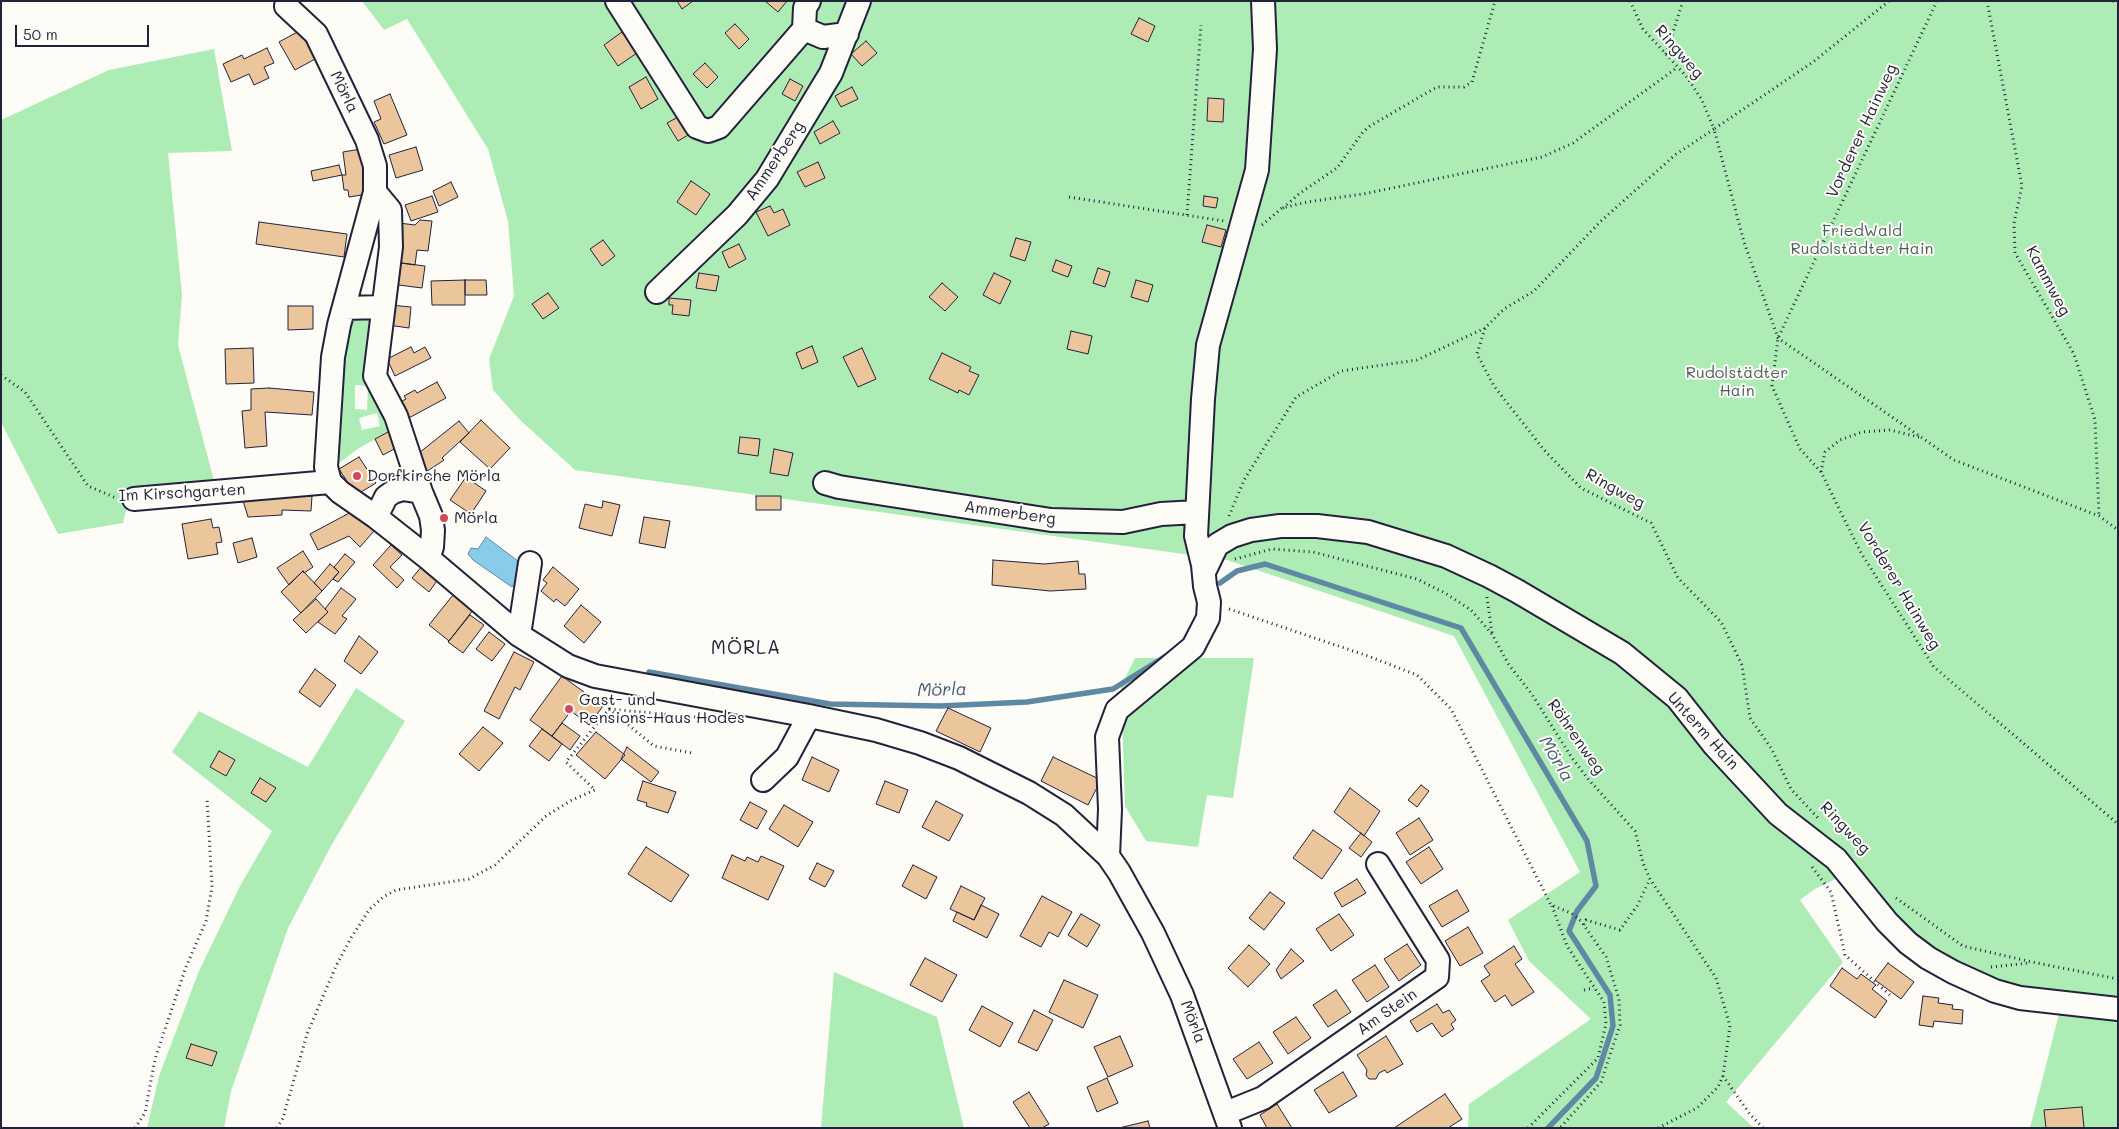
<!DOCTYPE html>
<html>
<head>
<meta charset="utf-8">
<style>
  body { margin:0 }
  #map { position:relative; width:2119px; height:1129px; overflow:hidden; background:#fdfcf7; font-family:Mali,sans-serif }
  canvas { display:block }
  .frame { position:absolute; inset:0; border:2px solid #22223b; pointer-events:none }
  .scale { position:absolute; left:15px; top:25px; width:134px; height:22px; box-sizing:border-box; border:2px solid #22223b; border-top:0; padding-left:6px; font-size:15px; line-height:18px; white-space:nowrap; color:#22223b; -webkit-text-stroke:4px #fdfcf7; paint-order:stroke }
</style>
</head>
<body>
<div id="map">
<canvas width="2119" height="1129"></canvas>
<div class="frame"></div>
<div class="scale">50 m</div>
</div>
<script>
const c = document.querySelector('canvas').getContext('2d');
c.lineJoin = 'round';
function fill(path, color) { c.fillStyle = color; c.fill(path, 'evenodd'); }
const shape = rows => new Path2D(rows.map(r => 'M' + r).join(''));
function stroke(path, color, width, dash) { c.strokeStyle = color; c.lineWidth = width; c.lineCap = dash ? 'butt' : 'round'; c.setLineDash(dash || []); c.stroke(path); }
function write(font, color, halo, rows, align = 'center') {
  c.font = font + ' Mali,sans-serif'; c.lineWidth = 4; c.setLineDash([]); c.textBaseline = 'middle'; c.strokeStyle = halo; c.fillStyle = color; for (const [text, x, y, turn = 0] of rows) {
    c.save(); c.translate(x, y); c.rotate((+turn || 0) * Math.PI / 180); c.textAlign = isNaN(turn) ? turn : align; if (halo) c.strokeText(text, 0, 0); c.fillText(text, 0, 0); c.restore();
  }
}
const green = shape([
  [362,1,2118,1,2118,997,2005,985,1932,955,1852,871,1815,889,1800,900,1843,962,1726,1102,1754,1128,1668,1128,1675,1123,1666,1128,1468,1128,1469,1104,1591,1019,1529,961,1508,920,1580,872,1454,636,1227,560,575,470,519,419,493,390,489,359,514,296,508,221,488,149,407,19,384,30],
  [214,49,232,151,168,153,182,295,178,345,217,492,129,498,123,523,58,534,1,422,1,120,109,70],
  [361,316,369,317,370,319,392,430,359,448,335,466,335,394,351,321],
  [355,385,368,386,367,410,355,409],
  [377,413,380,426,362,430,359,418],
  [1135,658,1254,658,1233,798,1207,795,1198,847,1146,841,1125,806,1121,686],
  [356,688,405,721,331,846,288,928,231,1091,224,1128,147,1128,159,1076,199,971,240,886,272,831,172,752,199,711,308,767],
  [834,972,937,1017,964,1128,821,1128],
  [2060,1010,2118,1013,2118,1128,2030,1128]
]);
const water = shape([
  [486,537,526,567,512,587,473,560,468,554,471,548,478,549,486,537]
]);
const stream = shape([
  [1220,583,1237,571,1265,564,1461,628,1587,841,1596,886,1577,911,1569,931,1610,995,1613,1026,1596,1078,1548,1128],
  [649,672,830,704,940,706,1027,702,1113,689,1166,656]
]);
const building = shape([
  [677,1,693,1,682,9,677,1],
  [765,1,787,1,778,12,765,1],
  [1139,18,1155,26,1148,42,1131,34,1139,18],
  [735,24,749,39,739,49,725,33,735,24],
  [301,30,317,58,295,70,279,42,301,30],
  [622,32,637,53,618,66,604,45,622,32],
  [866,41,877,53,862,66,851,54,866,41],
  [267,48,274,63,264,67,269,78,254,85,249,74,231,82,223,64,242,55,244,59,267,48],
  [705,63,718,77,707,88,693,74,705,63],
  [646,77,658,99,641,109,629,87,646,77],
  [790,79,803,86,795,101,782,94,790,79],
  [852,87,858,99,841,107,835,96,852,87],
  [390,94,407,135,384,144,374,122,381,119,374,101,390,94],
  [1208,98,1224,99,1223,122,1207,121,1208,98],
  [680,116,690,134,678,141,667,123,680,116],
  [833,121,840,133,820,144,814,132,833,121],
  [416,147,423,170,396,178,389,155,416,147],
  [361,149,368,194,349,197,348,190,344,190,342,175,346,175,343,152,361,149],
  [818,162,825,178,805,187,797,172,818,162],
  [339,165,342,175,313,181,311,171,339,165],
  [691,181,710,194,696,215,677,202,691,181],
  [451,182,458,197,439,206,433,191,451,182],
  [432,196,438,212,411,221,405,205,432,196],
  [1204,196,1218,198,1216,208,1203,206,1204,196],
  [770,206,774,213,783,209,790,225,768,236,756,212,770,206],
  [420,220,432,221,428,251,417,250,415,265,394,262,399,223,415,225,420,220],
  [259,222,347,234,344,257,256,244,259,222],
  [1207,225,1226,230,1221,247,1202,242,1207,225],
  [1016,238,1031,242,1025,261,1010,256,1016,238],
  [603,240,615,256,602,266,590,249,603,240],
  [739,244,746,259,729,268,722,252,739,244],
  [1056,260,1072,266,1068,277,1052,271,1056,260],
  [394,262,425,266,422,288,391,284,394,262],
  [1098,268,1110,272,1105,287,1093,283,1098,268],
  [699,273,719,276,716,291,696,288,699,273],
  [994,273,1011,281,1000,304,983,295,994,273],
  [465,280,465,305,432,305,431,281,465,280],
  [465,280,486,280,487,295,465,295,465,280],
  [1136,280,1153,285,1148,302,1131,297,1136,280],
  [942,283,958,297,945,311,929,297,942,283],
  [548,293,559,308,543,319,532,304,548,293],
  [669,298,691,300,689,316,672,314,673,305,669,305,669,298],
  [390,305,411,307,409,328,388,325,390,305],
  [288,306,313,306,313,329,288,330,288,306],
  [1071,331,1092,336,1088,354,1067,349,1071,331],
  [812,346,818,362,802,369,796,353,812,346],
  [411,347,414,353,425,347,431,358,395,376,387,359,411,347],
  [253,348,254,383,226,384,225,349,253,348],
  [862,348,876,379,858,387,843,357,862,348],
  [942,353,971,367,969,371,979,375,969,395,959,390,958,393,929,379,942,353],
  [437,382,446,398,405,420,396,404,406,399,404,396,415,390,417,393,437,382],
  [269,388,314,392,312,415,265,412,267,446,245,448,242,411,251,410,251,389,269,388],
  [481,420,510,448,490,469,460,442,481,420],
  [459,421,469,433,442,458,444,460,423,474,414,457,459,421],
  [390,431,398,447,383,455,375,439,390,431],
  [740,437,760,439,758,456,738,453,740,437],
  [774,449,793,453,788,476,770,473,774,449],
  [359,457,376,483,356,495,339,469,359,457],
  [466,477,486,491,471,514,450,500,466,477],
  [241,494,312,496,311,511,282,510,282,515,248,517,241,494],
  [756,496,781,496,781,510,756,510,756,496],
  [603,501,620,505,612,536,579,528,585,504,602,508,603,501],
  [353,511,374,531,360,547,349,536,318,550,310,534,353,511],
  [644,517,670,521,665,548,639,543,644,517],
  [211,519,213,528,219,527,222,542,216,543,218,554,188,559,182,524,211,519],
  [252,538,257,557,238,563,233,543,252,538],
  [391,545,402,555,390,567,404,580,397,588,373,565,391,545],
  [303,551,313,567,304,573,303,571,289,585,277,568,303,551],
  [345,554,355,562,338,582,333,579,339,572,334,567,345,554],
  [993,560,1044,564,1078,561,1079,574,1085,574,1086,589,1050,591,992,585,993,560],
  [330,564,339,572,322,591,314,583,330,564],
  [423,565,439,578,429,592,412,578,423,565],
  [553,567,579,589,565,606,556,599,554,602,541,591,547,583,543,580,553,567],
  [303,571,322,591,301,613,281,592,303,571],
  [341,588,356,599,342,616,347,619,335,634,318,622,328,612,325,609,341,588],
  [453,595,473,610,449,641,429,625,453,595],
  [316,599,328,612,306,633,293,620,316,599],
  [581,605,601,622,584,643,564,626,581,605],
  [470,615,484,625,463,653,448,642,470,615],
  [489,632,505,644,492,661,476,649,489,632],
  [359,636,378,652,361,674,344,661,359,636],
  [514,652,534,662,520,690,515,687,499,719,484,711,514,652],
  [315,669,336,685,320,707,299,692,315,669],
  [562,676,603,706,589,725,571,711,552,736,530,720,562,676],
  [948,708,991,728,980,752,936,731,948,708],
  [562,723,580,736,570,750,552,736,562,723],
  [483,727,503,743,479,771,459,754,483,727],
  [542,729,562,744,549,761,529,746,542,729],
  [596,732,625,755,605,779,576,755,596,732],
  [627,747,659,772,651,782,621,759,627,747],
  [219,751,235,760,226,776,210,767,219,751],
  [812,757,839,770,829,792,802,780,812,757],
  [1053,757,1101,780,1088,805,1041,781,1053,757],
  [260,778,276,788,266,802,251,793,260,778],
  [643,781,676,792,668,813,646,806,647,803,637,800,643,781],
  [885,781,908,790,899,813,876,804,885,781],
  [1421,785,1429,791,1417,807,1408,800,1421,785],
  [1350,788,1380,811,1364,836,1334,812,1350,788],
  [936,801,963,815,949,841,922,827,936,801],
  [750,802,767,811,757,829,740,820,750,802],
  [784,805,813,822,798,847,769,829,784,805],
  [1419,818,1433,840,1410,855,1396,833,1419,818],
  [1313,830,1342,850,1322,879,1293,858,1313,830],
  [1361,833,1372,842,1361,857,1349,848,1361,833],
  [646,847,689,875,671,902,628,874,646,847],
  [1429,847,1443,869,1421,884,1406,862,1429,847],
  [732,855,745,861,747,857,758,862,761,856,784,866,768,900,722,878,732,855],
  [817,863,834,871,825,887,809,879,817,863],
  [913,865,937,877,926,899,902,886,913,865],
  [1357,879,1366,893,1342,907,1334,893,1357,879],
  [961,886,985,898,974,920,950,909,961,886],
  [1457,890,1469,911,1442,927,1429,906,1457,890],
  [1270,892,1285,903,1264,930,1249,918,1270,892],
  [1042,896,1072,912,1058,937,1049,932,1041,947,1020,936,1042,896],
  [981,905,999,914,987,938,953,921,957,912,974,920,981,905],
  [1081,914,1100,925,1087,947,1068,935,1081,914],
  [1339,914,1354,935,1331,951,1316,929,1339,914],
  [1468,927,1483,953,1460,966,1445,941,1468,927],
  [1407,944,1421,965,1399,981,1384,959,1407,944],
  [1249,945,1270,964,1248,987,1228,968,1249,945],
  [1514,946,1522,959,1515,964,1534,992,1512,1006,1505,995,1495,1002,1481,981,1490,975,1484,966,1514,946],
  [1291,949,1304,961,1281,979,1276,970,1291,949],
  [925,958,957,975,942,1002,910,985,925,958],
  [1888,963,1914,982,1901,999,1875,980,1888,963],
  [1375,965,1389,987,1367,1002,1352,980,1375,965],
  [1842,968,1857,979,1861,974,1876,985,1872,989,1887,1001,1875,1018,1830,986,1842,968],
  [1064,980,1098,995,1083,1028,1049,1012,1064,980],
  [1336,990,1351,1012,1328,1027,1313,1005,1336,990],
  [1923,996,1939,998,1938,1003,1953,1005,1952,1009,1963,1010,1962,1024,1934,1021,1933,1027,1919,1025,1923,996],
  [1437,1004,1443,1013,1449,1010,1456,1020,1451,1024,1454,1029,1442,1037,1432,1023,1417,1032,1410,1021,1437,1004],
  [982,1006,1013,1023,1000,1047,969,1030,982,1006],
  [1034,1010,1053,1020,1037,1051,1018,1042,1034,1010],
  [1296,1017,1311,1038,1288,1054,1273,1032,1296,1017],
  [1120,1036,1133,1066,1108,1077,1094,1047,1120,1036],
  [1386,1036,1403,1064,1387,1073,1385,1070,1379,1073,1376,1079,1369,1079,1366,1075,1367,1070,1357,1055,1386,1036],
  [1259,1042,1273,1063,1247,1079,1233,1059,1259,1042],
  [191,1044,217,1052,212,1066,186,1058,191,1044],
  [1343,1072,1357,1096,1329,1113,1314,1090,1343,1072],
  [1107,1078,1118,1103,1097,1112,1087,1087,1107,1078],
  [1029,1092,1049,1124,1042,1128,1030,1128,1013,1102,1029,1092],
  [1445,1094,1462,1119,1448,1128,1394,1128,1445,1094],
  [1277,1104,1292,1128,1267,1128,1260,1115,1277,1104],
  [2082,1107,2084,1128,2046,1128,2044,1110,2082,1107],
  [1148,1121,1150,1128,1119,1128,1148,1121]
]);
const path = shape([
  [1630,1,1643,29,1686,76,1702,100,1714,129,1675,155,1601,221,1534,291,1504,309,1485,328,1477,354,1494,386,1544,450,1581,488,1651,523,1678,578,1721,622,1742,665,1750,718,1771,748,1791,789,1818,818],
  [1889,1,1813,62,1714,129,1744,242,1778,338,1954,460,2099,516,2118,530],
  [1937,1,1778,338,1772,386,1800,449,1821,472,1861,553,1934,667,2118,824],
  [1987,1,2022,186,2014,223,2015,253,2074,354,2095,420,2099,516],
  [2113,1,2118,3],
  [1666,54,1683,1],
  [1069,197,1224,221],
  [1283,208,1300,193,1337,168,1363,132,1370,126,1437,87,1464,87,1472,82,1495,1],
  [1187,215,1201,25],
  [1262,225,1282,208,1307,202,1363,194,1542,157,1573,143,1678,67],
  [1,375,25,392,88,486,116,498],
  [1821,472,1825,452,1840,440,1862,432,1890,430,1919,437],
  [1229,516,1244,480,1296,397,1341,371,1417,360,1485,328],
  [1235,559,1272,549,1313,552,1417,579,1445,593,1471,610,1492,634,1509,665,1531,693,1572,758,1589,780,1635,831,1643,863,1650,879,1716,978,1730,1026,1723,1076,1749,1113,1763,1128],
  [1487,597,1492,633],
  [1229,609,1368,656,1417,675,1451,709,1551,905,1571,913,1581,921,1606,957,1619,999,1620,1025,1601,1082,1560,1128],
  [601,697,609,709,696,717],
  [1812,867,1831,892,1845,955,1891,996],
  [1896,898,1963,946,2032,962,2118,979],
  [1584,925,1586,920,1620,930,1637,906,1650,879],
  [1991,967,2029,963],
  [1584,990,1594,988],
  [135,1128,145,1113,155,1059,186,967,206,921,212,887,207,798],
  [277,1128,283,1118,307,1034,336,966,351,938,369,910,383,897,396,890,469,879,495,865,546,816,572,800,595,790,566,762,609,709,654,746,692,753],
  [1528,1128,1598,1058,1606,1024,1604,1002,1567,946,1552,906],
  [1658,1128,1697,1108,1718,1087,1723,1076]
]);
const minor = shape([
  [617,1,697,127,708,131,719,127,804,29],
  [809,1,805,8,804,29,823,37,847,34],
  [286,6,316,34,367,140,375,166,375,192,339,325,333,357,326,467,330,482,340,492,376,517,428,558,519,635,568,666,595,676,809,716,876,730,920,743,959,758,1029,793,1064,815,1108,856,1119,872,1153,933,1182,995,1230,1128],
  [375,192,390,210,391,247,375,376,396,416,421,492,431,516,433,530,432,547,428,558],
  [657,292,737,215,767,179,831,73,859,1],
  [344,308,383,307],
  [825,483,839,487,1051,520,1123,522,1161,514,1197,512],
  [134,499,330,482],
  [376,517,386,497,393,492,403,489,421,492],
  [1204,572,1217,545,1232,536,1251,530,1280,526,1317,526,1368,532,1446,556,1489,576,1517,591,1622,653,1677,698,1714,745,1778,814,1836,859,1887,922,1908,943,1928,958,1953,972,1995,991,2020,998,2118,1009],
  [519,635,530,563],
  [763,780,787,757,809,716],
  [1108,856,1110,809,1107,737,1117,710,1193,647,1208,618,1209,602,1205,586,1203,565,1196,536,1203,399,1208,345,1257,170,1265,49,1263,1],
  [1226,1113,1263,1098,1437,977,1438,960,1378,864]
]);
const markers = [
  [357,476,5,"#d1495b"],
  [444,518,5,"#d1495b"],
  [569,709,5,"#d1495b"]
];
const streetNames = [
  ["Ringweg",1679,52,49],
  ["Mörla",344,92,64],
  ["Vorderer Hainweg",1862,131,-65],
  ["Ammerberg",775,161,-56],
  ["Kammweg",2048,281,62],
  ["Ringweg",1615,489,29],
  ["Im Kirschgarten",182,493,-3],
  ["Ammerberg",1010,513,8],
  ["Vorderer Hainweg",1899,586,59],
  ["Unterm Hain",1703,731,48],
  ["Röhrenweg",1576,737,55],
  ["Ringweg",1845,828,47],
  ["Am Stein",1387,1012,-35],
  ["Mörla",1193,1022,69]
];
const parkNames = [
  ["FriedWald",1862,231],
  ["Rudolstädter Hain",1862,249],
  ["Rudolstädter",1737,373],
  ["Hain",1737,391]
];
const poiNames = [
  ["Dorfkirche Mörla",367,476],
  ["Mörla",454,518],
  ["Gast- und",579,700],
  ["Pensions-Haus Hodes",579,718]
];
const waterNames = [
  ["Mörla",942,690,-1],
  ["Mörla",1556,759,59]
];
const quarterNames = [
  ["MÖRLA",746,648]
];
fill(green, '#adedb5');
fill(water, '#88cce9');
stroke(water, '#5f88a3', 1);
stroke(stream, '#5f88a3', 5.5);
fill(building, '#ebc59c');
stroke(building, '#22223b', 1);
stroke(minor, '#22223b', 26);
stroke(path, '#22223b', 3, [1, 4]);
stroke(minor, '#fdfcf7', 22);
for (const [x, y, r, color] of markers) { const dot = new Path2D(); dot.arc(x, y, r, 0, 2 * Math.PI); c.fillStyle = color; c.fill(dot); stroke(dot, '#fdfcf7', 2); }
write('16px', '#22223b', '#fdfcf7', streetNames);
write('16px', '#4c5f60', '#fdfcf7', parkNames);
write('16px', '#22223b', '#fdfcf7', poiNames, 'left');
write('italic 18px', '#465e78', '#fdfcf7', waterNames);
c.letterSpacing = '1px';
write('19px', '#22223b', '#fdfcf7', quarterNames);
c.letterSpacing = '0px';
</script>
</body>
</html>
